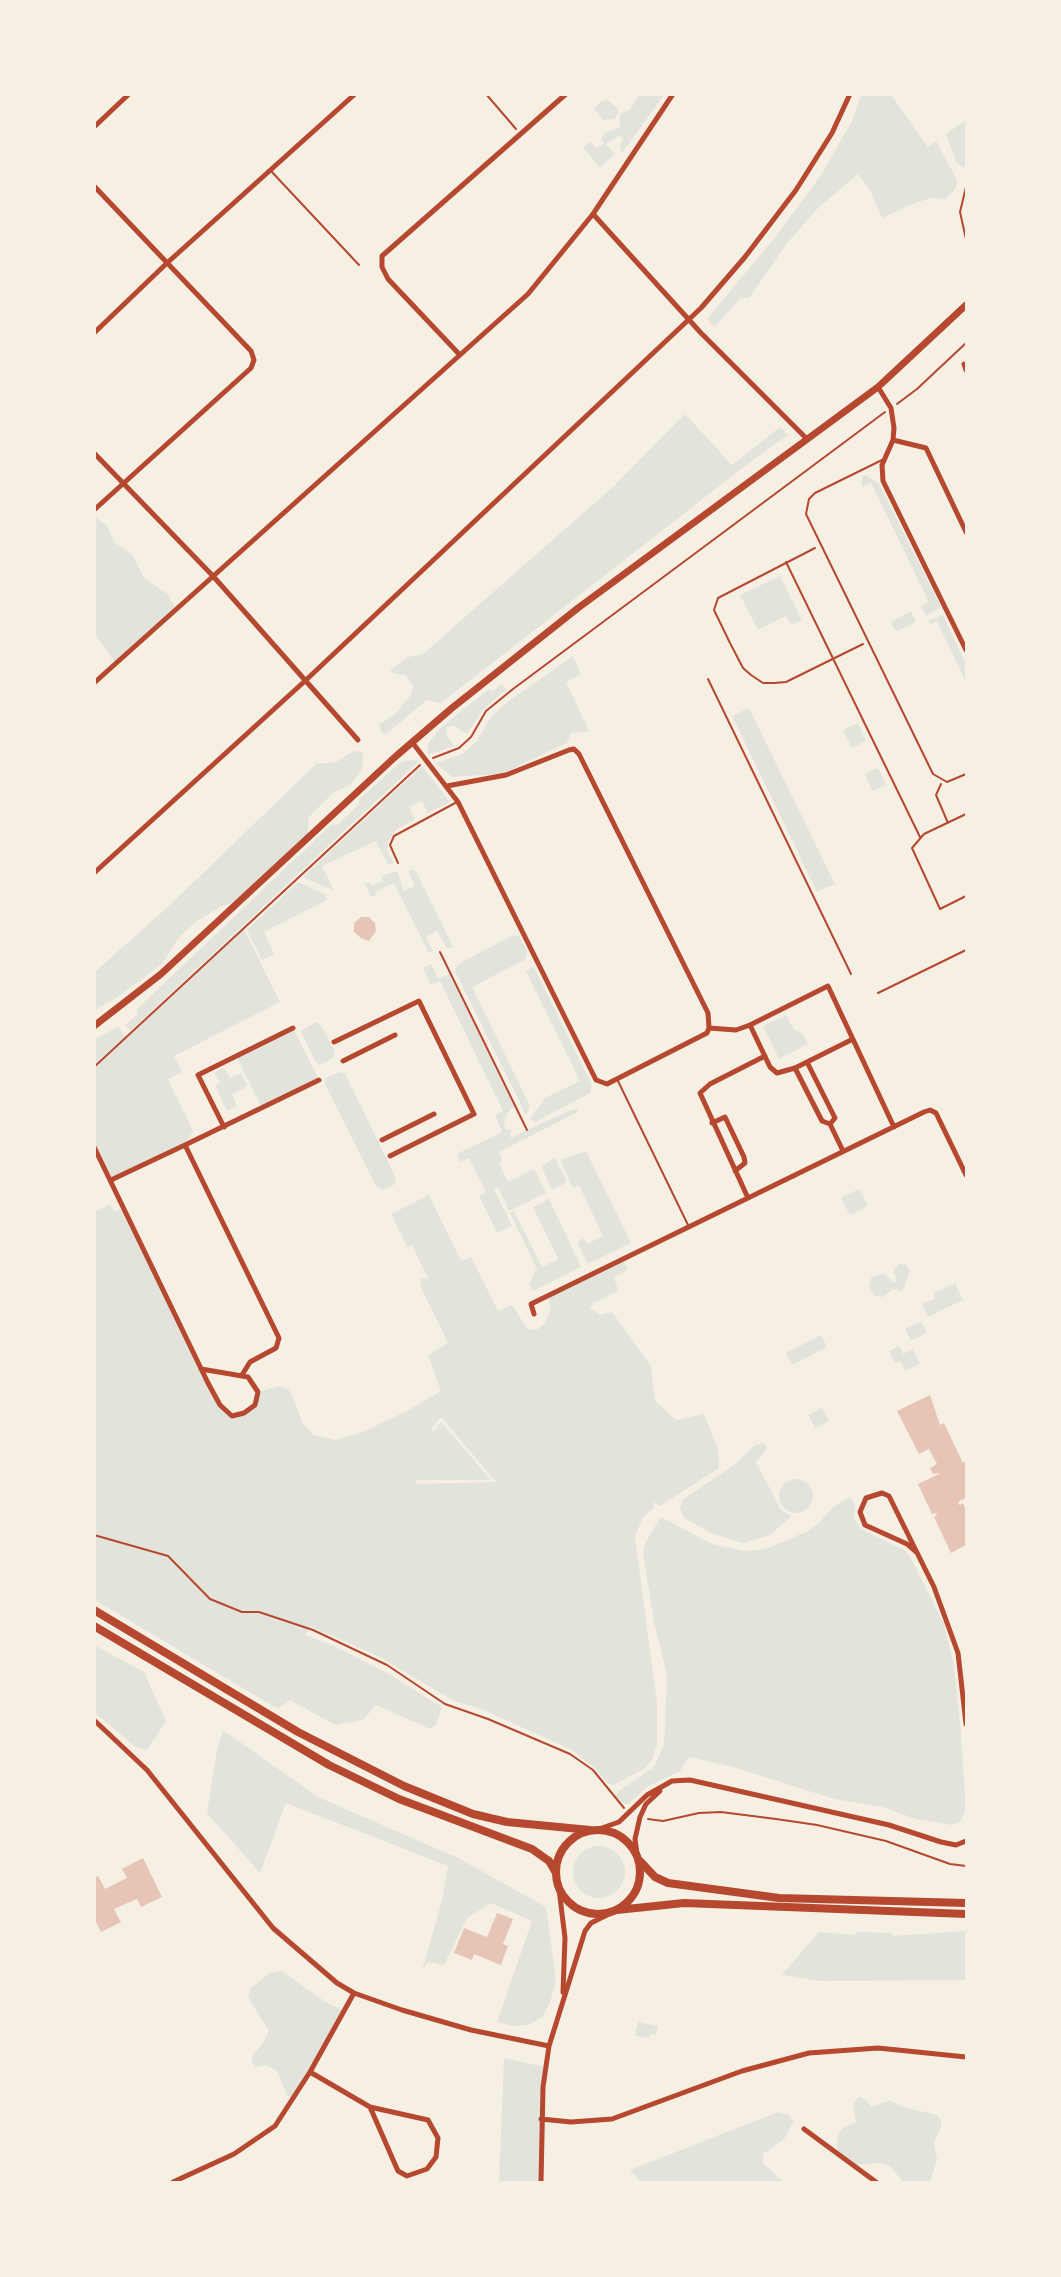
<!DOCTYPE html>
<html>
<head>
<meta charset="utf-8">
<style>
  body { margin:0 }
  #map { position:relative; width:1061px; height:2277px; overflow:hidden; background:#f6efe4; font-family:Lato,sans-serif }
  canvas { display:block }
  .frame { position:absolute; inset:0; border:96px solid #f6efe4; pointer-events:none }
</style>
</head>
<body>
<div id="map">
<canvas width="1061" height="2277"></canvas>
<div class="frame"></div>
</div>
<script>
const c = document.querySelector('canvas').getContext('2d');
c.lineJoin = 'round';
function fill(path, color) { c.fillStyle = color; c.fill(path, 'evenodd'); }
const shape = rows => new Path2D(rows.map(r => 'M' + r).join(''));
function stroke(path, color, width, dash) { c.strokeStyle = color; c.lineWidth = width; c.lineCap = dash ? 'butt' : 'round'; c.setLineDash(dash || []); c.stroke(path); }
const green = shape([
  [639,95,664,95,622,153,620,147,623,137,619,136,606,144,615,154,600,167,583,148,590,141,597,149,604,143,601,139,604,133,620,127,620,114,630,110],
  [861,95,891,95,928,147,936,141,957,180,956,188,945,199,931,198,915,203,882,218,871,192,858,174,818,208,788,242,749,298,741,298,714,327,707,319,777,235,821,175,852,121],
  [608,100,619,110,615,119,603,120,594,109,602,101],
  [966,120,966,166,964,168,956,162,946,134],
  [685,414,732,465,780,427,788,435,750,462,441,703,427,700,386,734,382,733,379,725,395,714,411,695,413,686,405,675,395,674,390,670,408,657,423,654,614,486],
  [866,475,879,484,941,607,926,616,921,606,929,602,871,483,862,487,862,476],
  [94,516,107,526,115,543,132,554,145,579,168,594,176,609,116,664,95,634],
  [780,576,802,620,791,625,786,616,758,630,740,595],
  [911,611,916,622,898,631,894,629,891,622],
  [943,615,966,664,966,682,937,621,930,624,928,621],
  [573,656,581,674,566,682,589,731,571,733,567,743,501,774,452,777,435,763,461,755,477,741,491,717,505,704],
  [502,684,507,689,482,711,467,734,454,726,447,727,446,734,454,746,428,755,428,744,440,728,489,689,493,691],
  [749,708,835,884,817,892,732,716],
  [858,723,866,741,852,748,843,730],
  [353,751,363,752,362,769,351,784,333,793,309,817,307,840,245,898,222,906,197,921,180,936,162,964,116,998,95,1010,95,972,171,904,316,764,336,762],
  [415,760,418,762,130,1031,125,1025,137,1015,137,1009,331,825,337,825,359,804,359,799,402,761],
  [422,766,450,802,428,813,422,801,409,807,415,819,397,829,388,841,387,850,394,863,388,865,376,841,322,866,334,891,303,877],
  [878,768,886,785,872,791,865,774],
  [412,869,417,873,453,947,447,948,437,931,426,937,433,951,429,953,394,883,375,892,376,895,371,897,365,884,369,882,371,886,383,881,381,876,397,871,404,891,415,886,408,871],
  [298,882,328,895,325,896,327,900,264,932,274,954,262,960,247,930],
  [244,929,280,1002,174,1056,182,1072,168,1079,193,1131,185,1145,111,1180,95,1147,95,1067],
  [513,935,519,936,527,951,526,959,472,987,530,1106,526,1115,455,971,457,965],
  [431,964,438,979,449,974,515,1108,510,1109,504,1120,505,1129,512,1130,510,1138,568,1111,577,1109,578,1112,499,1152,503,1161,499,1163,508,1182,534,1169,546,1193,509,1211,498,1187,494,1189,512,1226,497,1233,479,1196,486,1192,469,1158,460,1162,457,1154,502,1132,495,1115,503,1111,440,981,431,985,423,968],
  [534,967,592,1085,590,1093,535,1122,530,1119,545,1098,580,1081,526,971],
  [786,1015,794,1030,802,1033,808,1044,779,1059,763,1026],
  [316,1022,321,1026,335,1052,333,1058,320,1065,315,1061,301,1031],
  [118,1027,125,1036,95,1063,95,1039],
  [293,1028,319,1080,262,1108,236,1056],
  [224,1068,230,1078,241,1073,248,1086,232,1094,237,1106,227,1111,215,1086,220,1083,214,1073],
  [339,1072,345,1074,396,1178,395,1184,383,1190,376,1186,325,1084,326,1078],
  [586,1151,631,1243,588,1264,577,1242,584,1238,587,1244,603,1236,579,1185,573,1188,560,1160],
  [555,1158,567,1182,552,1190,541,1166],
  [859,1189,868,1206,850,1215,841,1198],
  [429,1195,461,1261,471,1257,498,1311,512,1305,528,1330,538,1329,544,1324,551,1310,548,1296,622,1259,628,1270,614,1277,618,1291,592,1304,590,1308,600,1315,612,1312,651,1366,655,1401,676,1420,704,1414,718,1449,719,1468,660,1506,653,1502,654,1507,642,1519,635,1537,657,1703,657,1744,652,1760,645,1768,614,1785,607,1783,596,1769,572,1750,479,1708,456,1702,376,1655,309,1626,306,1635,332,1645,389,1674,442,1707,436,1725,430,1729,376,1705,363,1720,335,1725,290,1700,278,1709,95,1600,95,1212,110,1204,114,1211,124,1209,219,1405,232,1416,251,1409,258,1392,280,1386,288,1389,293,1397,303,1424,314,1435,335,1440,360,1433,405,1412,441,1391,428,1355,448,1343,421,1288,420,1278,428,1279,412,1245,407,1247,391,1214],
  [441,1417,496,1482,415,1484,416,1480,491,1480,441,1422,433,1432,432,1428],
  [549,1199,581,1267,533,1291,529,1284,537,1269,510,1213,514,1211,542,1267,558,1259,533,1207],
  [899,1264,906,1265,910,1270,904,1288,901,1291,893,1289,883,1297,875,1296,869,1288,871,1278,884,1273,894,1283,897,1280,893,1271],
  [955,1283,963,1300,928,1317,922,1304,935,1298,933,1293],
  [921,1321,927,1333,911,1341,905,1329],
  [821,1335,827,1347,792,1365,786,1353],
  [899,1346,903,1354,913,1349,920,1364,905,1371,900,1361,895,1363,889,1351],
  [822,1408,829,1421,815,1428,808,1415],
  [764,1443,767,1448,756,1463,782,1511,792,1516,770,1535,743,1543,711,1533,684,1518,680,1508,682,1500,734,1465,755,1445],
  '779 1496a17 17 0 1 1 34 0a17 17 0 1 1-34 0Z',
  [850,1497,855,1504,854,1519,861,1529,906,1551,912,1560,944,1624,954,1666,961,1733,966,1809,961,1821,952,1825,916,1819,882,1807,834,1799,733,1767,689,1757,680,1771,649,1786,628,1804,624,1804,616,1797,617,1792,653,1768,664,1745,667,1675,654,1622,643,1554,645,1543,661,1517,712,1544,744,1551,765,1549,806,1532,818,1524,833,1507],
  [94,1645,144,1672,166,1721,147,1750,136,1747,95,1713],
  [223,1730,318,1797,458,1858,546,1907,556,1981,550,2003,542,2017,528,2025,513,2026,497,2022,532,1921,491,1903,467,1918,444,1965,428,1962,422,1971,442,1900,448,1866,286,1803,260,1873,207,1813,217,1750],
  '573 1872a26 26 0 1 1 52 0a26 26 0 1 1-52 0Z',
  [966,1931,966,1980,821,1981,782,1975,819,1932,855,1935,856,1932,892,1933,893,1936],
  [282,1971,324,2001,344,2011,294,2099,287,2095,277,2071,266,2065,256,2067,252,2062,252,2056,263,2043,269,2031,248,1997,251,1988,270,1973],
  [638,2022,658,2026,656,2035,650,2034,649,2038,635,2036],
  [504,2058,545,2067,541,2182,499,2182],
  [859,2097,863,2098,872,2107,890,2100,903,2107,937,2115,941,2120,941,2127,934,2142,937,2159,930,2182,903,2182,890,2166,880,2163,855,2165,837,2153,838,2134,843,2128,856,2122,853,2103],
  [778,2112,789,2115,794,2121,784,2139,763,2154,764,2164,784,2182,641,2182,630,2170]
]);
const building = shape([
  [361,917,369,917,375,923,376,931,369,941,361,938,354,932,354,923],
  [930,1395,940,1425,944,1423,963,1463,966,1461,966,1498,958,1502,959,1505,963,1503,966,1511,966,1545,951,1553,934,1517,937,1515,936,1513,932,1514,918,1484,941,1473,933,1474,930,1468,937,1464,929,1449,919,1454,897,1411],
  [143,1858,162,1897,141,1907,137,1899,114,1909,121,1922,101,1932,94,1918,94,1878,98,1876,105,1889,127,1878,122,1869],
  [497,1913,513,1919,503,1944,508,1946,501,1965,474,1954,472,1960,454,1953,464,1928,487,1937]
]);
const path = shape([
  [486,94,516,129],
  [897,404,917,389,966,343],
  [815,548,718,598,714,610,730,643,743,668,751,675,763,683,774,683,786,682,863,644],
  [786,562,920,837],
  [433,758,459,748,471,737,486,711,513,689,885,412],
  [941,784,936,795,948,823],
  [966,814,924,834,912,848,940,909,966,896],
  [878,993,966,950],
  [94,1067,420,765],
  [94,1535,168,1556,210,1599,242,1612,259,1612,313,1630,387,1665,445,1704,488,1719,570,1754,593,1770,624,1808],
  [648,1819,663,1821,699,1813,721,1812,776,1819,817,1825,886,1841,950,1864,966,1866]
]);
const service = shape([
  [271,171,359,265],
  [966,187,960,212,966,239],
  [882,460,815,493,809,499,806,514,933,774,947,782,966,774],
  [708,679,851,974],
  [398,863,390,845,394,836,457,802],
  [440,952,527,1130],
  [617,1079,688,1225]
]);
const minor = shape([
  [94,127,129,94],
  [94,186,251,351,254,360,251,368,94,510],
  [593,214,701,333,807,439],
  [94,333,167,263,355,94],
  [459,354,388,279,382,267,382,256,566,94],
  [964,364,966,370],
  [878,387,891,408,894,428,893,440,882,465,883,481,966,650],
  [893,440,926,448,966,532],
  [94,453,213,576,358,740],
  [94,683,528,294,593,214,673,94],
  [412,742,458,802,596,1080,607,1084,707,1033,709,1028,708,1013,579,754,574,749,569,750,506,775,447,786],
  [94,873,306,680,701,308,745,257,796,190,832,133,850,94],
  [750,1025,770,1067,777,1073,795,1068,851,1040],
  [709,1028,736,1030,750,1025,828,986,894,1127],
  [334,1042,419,1001,474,1114,390,1156],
  [343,1061,395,1035],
  [807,1062,835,1118,830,1124],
  [795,1068,822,1121,830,1124,843,1151],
  [712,1123,725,1117,744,1157,745,1163,735,1171],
  [224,1127,198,1075,293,1028],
  [382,1140,434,1114],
  [185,1145,319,1080],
  [94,1147,208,1383,220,1405,232,1416,244,1413,255,1405,258,1392,248,1377,201,1369],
  [111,1180,185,1145,279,1338,276,1348,250,1362,242,1375],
  [748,1198,700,1093,710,1084,765,1056],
  [534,1314,531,1304,924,1112,930,1110,936,1113,966,1175],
  [916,1552,907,1544,865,1525,860,1512,866,1498,882,1493,889,1496,934,1587,958,1653,966,1724],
  [94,1720,147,1770,273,1928,337,1983,354,1993,402,2010,471,2030,549,2046],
  [599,1829,619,1822,647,1795,672,1781,690,1780,889,1825,941,1842,956,1845,966,1841],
  [637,1854,635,1839,640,1817,646,1804,660,1791],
  [559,1889,565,1938,563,1992],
  [310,2072,370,2107,428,2120,438,2138,436,2157,427,2169,407,2176,398,2171,370,2107],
  [541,2119,571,2122,612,2119,742,2071,809,2053,878,2048,966,2057],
  [804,2129,876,2182],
  [173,2182,234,2154,275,2126,310,2072,354,1993],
  [541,2182,543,2087,549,2046,585,1931,591,1923,611,1913]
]);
const tertiary = shape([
  [94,1026,161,974,395,757,452,708,578,608,878,387,966,305]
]);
const trunk = shape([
  [94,1610,298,1732,404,1786,473,1814,507,1822,590,1830],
  [94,1626,329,1765,399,1799,532,1849,549,1861,556,1873],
  '556 1872a42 42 0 1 1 84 0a42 42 0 1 1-84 0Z',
  [640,1861,655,1877,668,1883,779,1898,966,1903],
  [617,1910,684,1903,966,1914]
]);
fill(green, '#e2e4dc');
fill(building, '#e6c5b7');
stroke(path, '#b5482f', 2);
stroke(service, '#b5482f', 2);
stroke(minor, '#b5482f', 5);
stroke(tertiary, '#b5482f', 7);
stroke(trunk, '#b5482f', 8);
</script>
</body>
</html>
